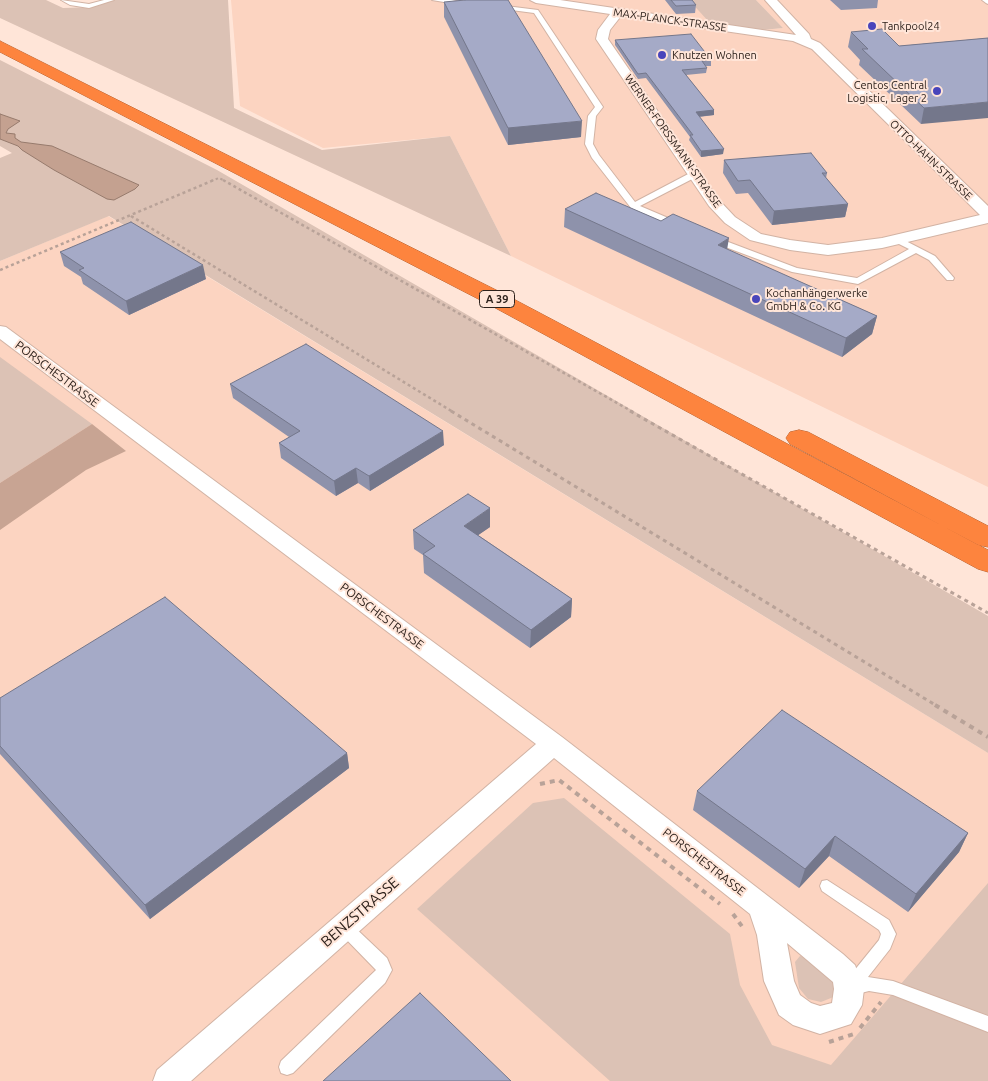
<!DOCTYPE html>
<html>
<head>
<meta charset="utf-8">
<style>
  body { margin:0 }
  canvas { display:block; background:#ffe5d8 }
</style>
</head>
<body>
<canvas width="988" height="1081"></canvas>
<script>
const c = document.querySelector('canvas').getContext('2d');
c.lineJoin = 'round';
function fill(path, color) { c.fillStyle = color; c.fill(path, 'evenodd'); }
const shape = rows => new Path2D(rows.map(r => 'M' + r).join(''));
function stroke(path, color, width, dash) { c.strokeStyle = color; c.lineWidth = width; c.lineCap = dash ? 'butt' : 'round'; c.setLineDash(dash || []); c.stroke(path); }
function write(font, color, halo, rows, align = 'center') {
  c.font = font + ' Ubuntu,sans-serif'; c.lineWidth = 4; c.setLineDash([]); c.textBaseline = 'middle'; c.strokeStyle = halo; c.fillStyle = color; for (const [text, x, y, turn = 0] of rows) {
    c.save(); c.translate(x, y); c.rotate((+turn || 0) * Math.PI / 180); c.textAlign = isNaN(turn) ? turn : align; if (halo) c.strokeText(text, 0, 0); c.fillText(text, 0, 0); c.restore();
  }
}
const built = shape([
  [231,0,689,0,762,30,783,28,756,0,988,0,988,487,511,256,450,136,323,148,240,106],
  [108,216,988,753,988,1081,0,1081,0,261]
]);
const green = shape([
  [0,0,46,0,63,8,93,7,113,0,228,0,234,108,322,150,450,136,511,256,0,18],
  [689,0,756,0,783,28,762,30,709,22],
  [0,60,217,170,988,616,988,753,109,216,0,261,0,158,12,153,0,146],
  [0,357,92,424,0,483],
  [564,798,730,934,740,985,772,1045,831,1065,988,883,988,1081,610,1081,417,909,533,803],
  [800,956,813,959,833,977,836,996,821,1002,808,999,799,988,795,962]
]);
const forest = shape([
  [92,424,126,451,86,470,0,530,0,483]
]);
const water = shape([
  [0,114,20,121,8,129,6,133,15,134,15,138,21,142,52,146,139,185,135,189,114,200,107,199,54,170,22,150,18,146,0,139,0,114]
]);
const pathFar3 = shape([
  [211,181,219,178,225,181]
]);
const pathFar2 = shape([
  [223,180,633,412],
  [131,216,453,412],
  [0,270,214,180]
]);
const pathFar1 = shape([
  [451,411,937,706],
  [630,411,988,613]
]);
const path = shape([
  [935,705,988,737],
  [540,784,559,780,720,904],
  [733,914,744,929],
  [860,1028,881,1002],
  [829,1042,854,1034]
]);
const service = shape([
  [61,0,89,4,104,0,114,0,89,8,70,5,61,0],
  [432,0,452,0,465,3,462,5,432,0],
  [982,0,988,0,988,4,986,3,982,0],
  [498,5,538,10,603,107,596,116,593,144,599,155,635,202,692,172,698,172,698,176,640,206,680,223,680,227,674,227,631,208,592,158,585,144,588,116,595,107,534,13,496,8,495,7,498,5],
  [715,237,797,268,857,278,909,249,895,242,895,238,898,237,935,256,954,278,953,280,947,280,929,260,916,253,858,284,792,272,712,242,712,238,715,237],
  [827,880,889,920,896,934,890,949,868,977,893,981,988,1016,988,1032,893,995,869,991,849,996,844,994,841,989,845,982,879,940,881,934,879,930,822,891,820,886,822,881,827,880],
  [344,920,349,922,387,958,392,970,385,983,293,1073,287,1075,281,1073,279,1067,281,1061,376,970,339,932,337,927,339,922,344,920]
]);
const minor = shape([
  [530,0,560,0,796,35,765,0,777,0,809,34,811,39,820,43,988,206,988,223,882,248,828,255,790,250,750,240,725,223,709,206,596,39,598,30,610,14,536,3,530,0],
  [621,16,793,41,812,49,980,215,882,238,828,245,790,240,761,234,735,217,719,200,608,39,610,30,621,16],
  [0,326,6,327,562,737,843,954,855,965,864,989,862,1005,851,1024,820,1034,793,1025,779,1015,764,981,757,935,750,914,554,758,191,1081,153,1081,157,1070,536,744,0,339,0,326],
  [787,943,833,982,834,989,832,1003,820,1006,811,1003,800,995,794,981,787,943]
]);
const motorway = shape([
  [0,41,504,294,988,550,988,572,978,569,488,304,0,52,0,41],
  [799,430,808,432,988,526,988,547,978,545,790,444,786,438,790,432,799,430]
]);
const wall = shape([
  [665,0,692,0,696,5,695,13,676,14],
  [830,0,878,0,877,8,841,10],
  [444,2,581,137,508,145,444,17],
  [851,32,899,46,988,38,921,124,859,65,860,60,848,47],
  [615,40,711,60,711,66,705,66,707,68,706,73,686,75,714,110,714,115,699,117,723,154,701,157,689,140,690,137,646,78,638,79,615,45],
  [724,160,827,173,826,178,848,204,845,217,772,225,748,193,736,194,723,173],
  [565,209,661,221,727,250,877,316,872,334,842,357,564,227],
  [60,252,206,279,129,315,83,284,81,277,64,266],
  [230,384,444,445,370,491,358,483,336,496,281,458,279,443,289,437,233,398],
  [490,527,478,535,572,599,571,617,530,648,424,573,423,555,414,549,413,530],
  [0,698,347,753,349,768,150,919,0,754],
  [697,791,968,833,959,852,908,912,829,856,799,888,693,810]
]);
const shadedWall = shape([
  [988,102,988,118,921,124,924,108],
  [714,110,714,115,695,117,696,112],
  [582,121,581,137,508,145,508,128],
  [724,149,723,154,701,157,701,151],
  [848,204,845,217,772,225,774,211],
  [729,238,726,256,718,245],
  [203,265,206,279,129,315,126,301],
  [877,316,872,334,842,357,846,338],
  [443,431,444,445,370,491,369,476],
  [356,468,358,483,336,496,334,481],
  [490,508,490,527,464,545,464,526],
  [572,599,571,617,530,648,531,630],
  [347,753,349,768,150,919,145,905],
  [968,833,959,852,908,912,916,894],
  [835,836,829,856,799,888,805,869]
]);
const building = shape([
  [465,0,508,0,582,121,508,128,444,2,465,0],
  [671,0,692,0,696,5,676,6,671,0],
  [882,29,899,46,988,38,988,102,924,108,862,49,868,49,851,32,882,29],
  [691,34,711,60,702,61,707,68,682,70,714,110,696,112,724,149,701,151,690,135,693,135,646,73,638,74,615,40,691,34],
  [811,153,827,173,822,173,848,204,774,211,750,180,738,181,724,160,811,153],
  [596,193,661,221,673,214,729,238,718,245,877,316,846,338,565,209,596,193],
  [131,222,203,265,126,301,79,270,84,268,60,252,131,222],
  [306,344,443,431,369,476,356,468,334,481,279,443,300,431,230,384,306,344],
  [468,494,490,508,464,526,572,599,531,630,423,554,435,546,413,530,468,494],
  [165,597,347,753,145,905,0,746,0,698,165,597],
  [782,710,968,833,916,894,835,836,805,869,697,791,782,710],
  [420,993,511,1081,323,1081,420,993]
]);
const markers = [
  [872,26,5,"#4945bb"],
  [662,55,5,"#4945bb"],
  [937,91,5,"#4945bb"],
  [756,299,5,"#4945bb"]
];
const farStreetnames = [
  ["MAX-PLANCK-STRASSE",670,20,8],
  ["WERNER-FORSSMANN-STRASSE",673,141,55],
  ["OTTO-HAHN-STRASSE",931,160,44]
];
const farPoinames = [
  ["Tankpool24",882,26],
  ["Knutzen Wohnen",672,55],
  ["Centos Central",927,85,"right"],
  ["Logistic, Lager 2",927,98,"right"],
  ["Kochanhängerwerke",766,293],
  ["GmbH & Co. KG",766,306]
];
const shields = [
  [497,299,35]
];
const shieldNames = [
  ["A 39",497,299]
];
const streetNames = [
  ["PORSCHESTRASSE",57,374,37],
  ["PORSCHESTRASSE",382,616,37],
  ["PORSCHESTRASSE",704,862,38]
];
const nearStreetnames = [
  ["BENZSTRASSE",360,912,-41]
];
fill(built, '#fcd4c1');
fill(green, '#dcc2b5');
fill(forest, '#c8a493');
fill(water, '#c4a190');
stroke(water, '#977b6d', 1);
stroke(service, '#d2b3a4', 2);
stroke(minor, '#d2b3a4', 2);
stroke(motorway, '#b56232', 1);
stroke(pathFar3, '#b8a298', 2, [2.5, 2.5]);
stroke(pathFar2, '#b8a298', 2.5, [3, 3]);
stroke(pathFar1, '#b8a298', 3, [4, 4]);
stroke(path, '#b8a298', 4, [5, 5]);
fill(service, '#fff');
fill(minor, '#fff');
fill(motorway, '#fd843e');
fill(wall, '#8e92ab');
fill(shadedWall, '#74778b');
fill(building, '#a5aac7');
stroke(building, '#74778b', 1);
for (const [x, y, r, color] of markers) { const dot = new Path2D(); dot.arc(x, y, r, 0, 2 * Math.PI); c.fillStyle = color; c.fill(dot); stroke(dot, '#ffe5d8', 2); }
write('11px', '#2e221c', '#ffe5d8', farStreetnames);
write('11px', '#2e221c', '#ffe5d8', farPoinames, 'left');
for (const [x, y, w] of shields) { const box = new Path2D(); box.roundRect(x - w / 2, y - 8.5, w, 17, 4); c.fillStyle = '#ffe5d8'; c.fill(box); stroke(box, '#2e221c', 1); }
write('bold 11px', '#2e221c', null, shieldNames);
write('12px', '#2e221c', '#ffe5d8', streetNames);
write('15px', '#2e221c', '#ffe5d8', nearStreetnames);
</script>
</body>
</html>
